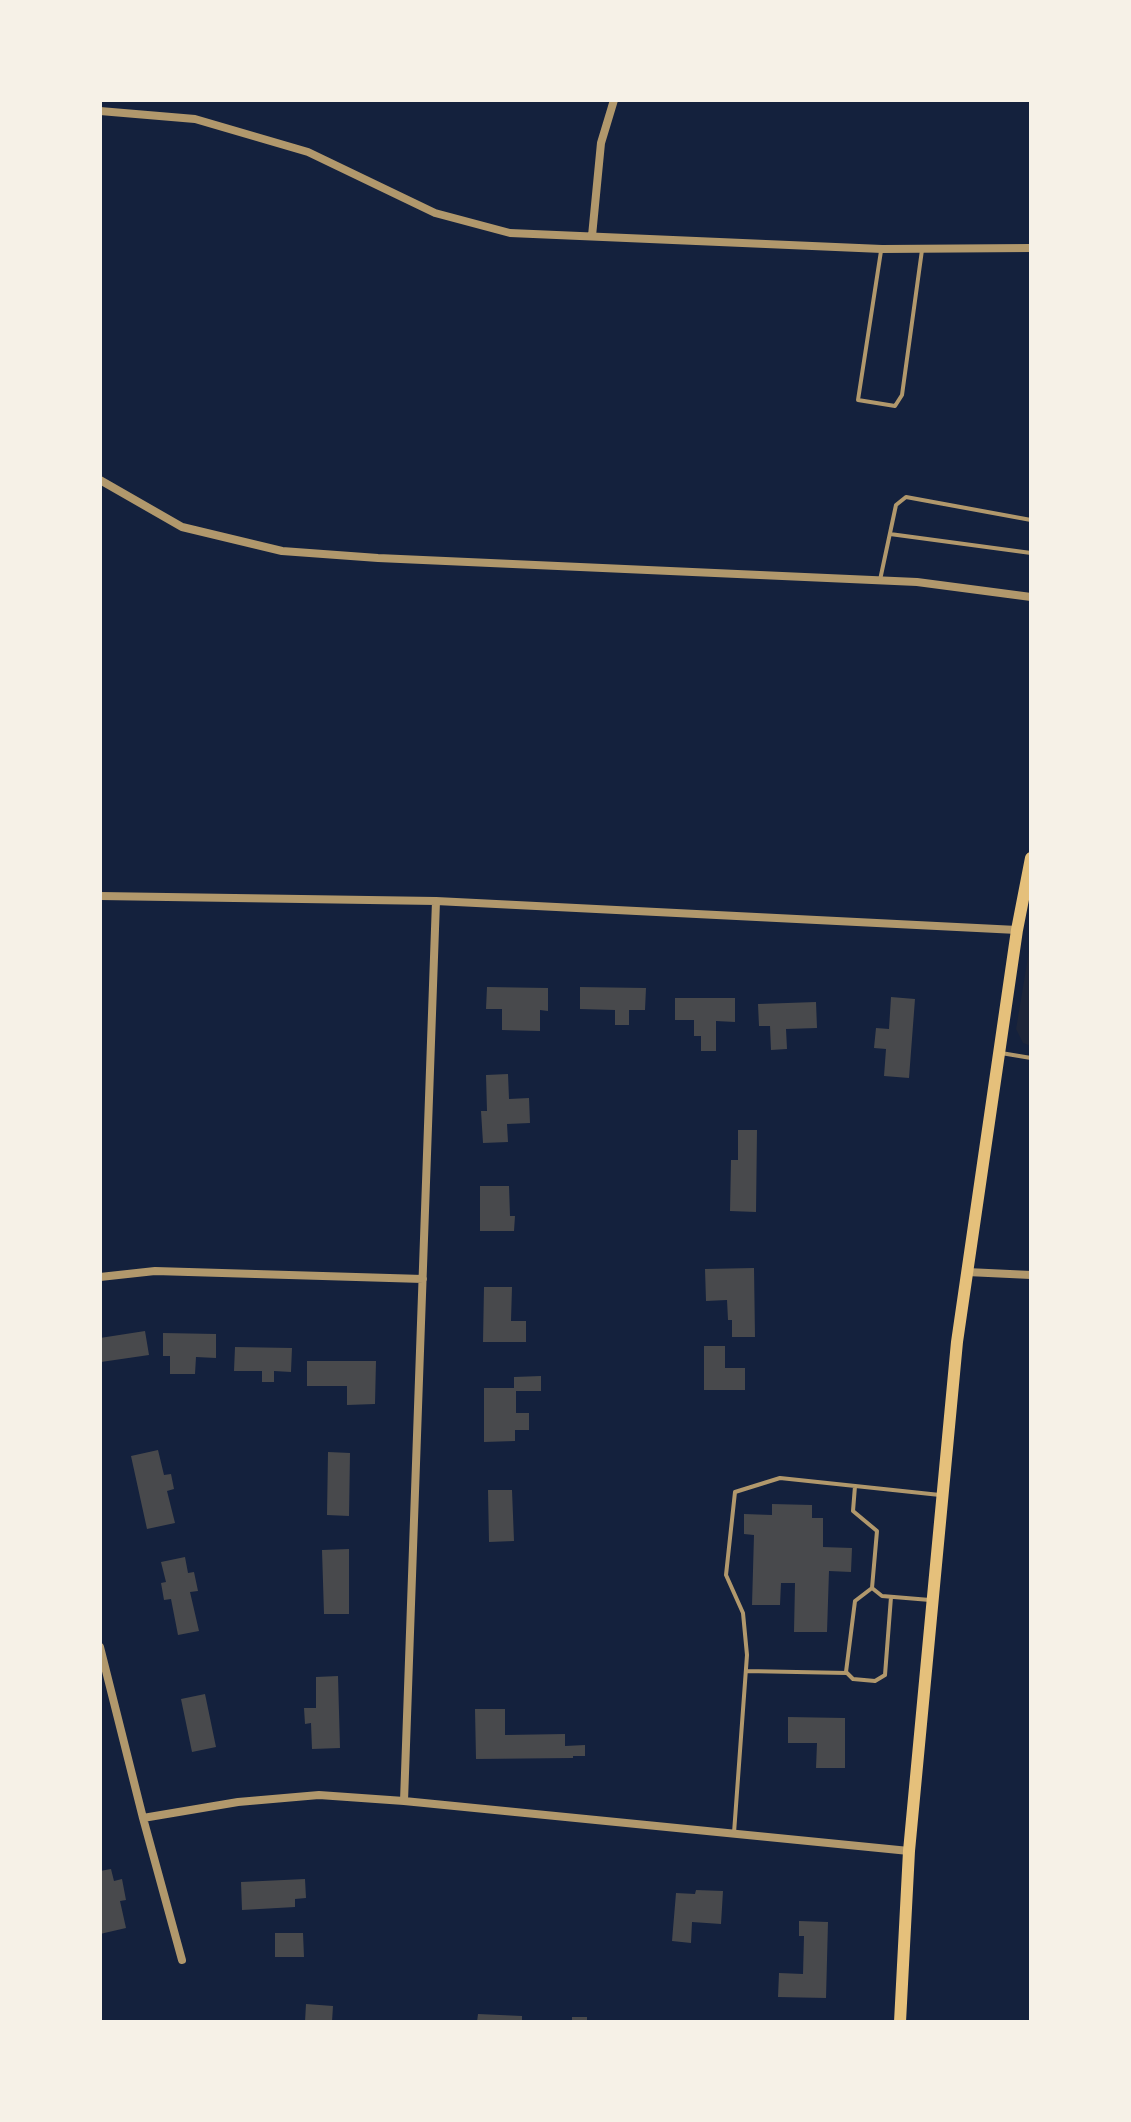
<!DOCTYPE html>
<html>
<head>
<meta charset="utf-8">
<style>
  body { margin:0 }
  #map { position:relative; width:1131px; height:2122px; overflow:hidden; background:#14213d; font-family:"Space Grotesk",sans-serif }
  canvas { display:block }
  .frame { position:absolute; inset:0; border:102px solid #f6f1e7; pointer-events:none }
</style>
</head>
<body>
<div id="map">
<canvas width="1131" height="2122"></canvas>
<div class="frame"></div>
</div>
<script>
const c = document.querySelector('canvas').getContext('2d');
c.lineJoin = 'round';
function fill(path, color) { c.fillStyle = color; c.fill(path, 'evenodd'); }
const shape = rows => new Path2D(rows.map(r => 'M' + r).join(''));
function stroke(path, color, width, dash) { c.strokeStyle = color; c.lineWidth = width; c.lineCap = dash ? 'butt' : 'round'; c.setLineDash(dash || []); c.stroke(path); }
const green = shape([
  [1031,939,1031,1046,1023,1043,1016,1029]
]);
const building = shape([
  [487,987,548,988,548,1011,540,1010,540,1031,502,1030,502,1009,486,1009],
  [580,987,646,988,645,1010,629,1010,629,1025,615,1025,615,1010,580,1009],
  [891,997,915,999,909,1078,884,1076,886,1049,874,1048,876,1028,889,1029],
  [675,998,735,998,735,1022,716,1021,716,1051,701,1051,701,1036,694,1036,694,1020,675,1020],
  [816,1002,817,1028,786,1029,787,1049,771,1050,770,1026,759,1026,758,1004],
  [508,1074,509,1099,529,1098,530,1123,507,1124,508,1142,483,1143,481,1111,487,1111,486,1075],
  [738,1130,757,1130,756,1212,730,1211,731,1160,738,1160],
  [480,1186,509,1186,510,1216,515,1216,514,1231,480,1231],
  [754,1268,755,1337,732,1337,732,1320,728,1320,727,1300,706,1301,705,1269],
  [484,1287,512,1287,511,1321,526,1321,526,1342,483,1342],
  [145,1331,149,1355,101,1362,100,1338],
  [163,1333,216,1334,216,1358,196,1357,195,1374,170,1374,170,1356,163,1356],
  [704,1346,725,1346,725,1368,745,1368,745,1390,704,1390],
  [235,1347,292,1348,291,1372,274,1371,274,1382,262,1382,262,1371,234,1371],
  [307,1361,376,1361,375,1404,347,1405,347,1386,307,1386],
  [541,1376,541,1391,516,1391,516,1413,529,1413,529,1430,515,1430,515,1441,484,1442,484,1388,514,1388,514,1377],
  [158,1450,164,1475,171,1474,174,1489,167,1491,175,1523,147,1529,131,1456],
  [328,1452,350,1453,349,1516,327,1515],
  [488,1490,512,1490,514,1541,489,1542],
  [772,1504,812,1505,812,1518,823,1518,823,1547,852,1548,851,1572,829,1571,827,1632,794,1632,795,1583,781,1583,780,1605,752,1605,754,1535,744,1534,744,1514,772,1515],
  [349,1549,349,1614,324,1614,322,1550],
  [185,1557,188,1573,194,1572,198,1591,190,1592,199,1631,178,1635,171,1599,164,1600,161,1583,166,1582,161,1562],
  [338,1676,340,1748,312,1749,311,1723,305,1724,304,1708,316,1708,316,1677],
  [205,1694,216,1747,192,1752,181,1699],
  [475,1709,505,1709,505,1735,565,1734,565,1746,585,1745,585,1756,573,1756,573,1758,476,1759],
  [788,1717,845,1718,845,1768,816,1768,817,1743,788,1743],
  [111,1869,114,1881,122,1879,126,1900,120,1901,126,1928,100,1934,100,1871],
  [305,1879,306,1898,295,1899,295,1907,242,1910,241,1882],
  [696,1890,723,1891,721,1924,692,1922,691,1943,672,1941,676,1893,695,1894],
  [799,1921,828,1922,826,1998,778,1997,779,1973,803,1974,804,1936,799,1936],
  [275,1933,303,1933,304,1957,275,1957],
  [306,2004,333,2006,332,2022,305,2022],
  [478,2014,522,2016,522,2022,477,2022],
  [572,2017,587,2017,587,2022,572,2022]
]);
const service = shape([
  [881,251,858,400,895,406,902,395,922,250],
  [890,534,1031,553],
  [880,580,896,505,906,497,1031,520],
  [1001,1053,1031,1058],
  [855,1486,853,1511,877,1531,872,1588,882,1596,930,1600],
  [872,1588,855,1601,846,1672,853,1679,875,1681,885,1675,891,1597],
  [746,1671,847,1673],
  [734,1833,747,1655,743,1613,726,1575,735,1492,780,1478,940,1495]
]);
const minor = shape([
  [100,111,195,119,308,152,435,213,510,233,882,249,1031,248],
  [592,236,601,143,614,100],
  [100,480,182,527,282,551,378,558,917,582,1031,597],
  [100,896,436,901,1017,930],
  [967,1272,1031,1275],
  [100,1277,155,1271,423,1279],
  [100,1647,143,1818,182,1960],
  [404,1801,436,901],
  [143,1818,238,1802,319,1795,404,1801,909,1851]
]);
const secondary = shape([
  [900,2022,909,1851,957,1342,1017,930,1031,858]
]);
fill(green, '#1d2539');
fill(building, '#48494c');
stroke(service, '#b1986c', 4);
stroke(minor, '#b1986c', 8);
stroke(secondary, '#e5c07b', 12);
</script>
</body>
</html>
